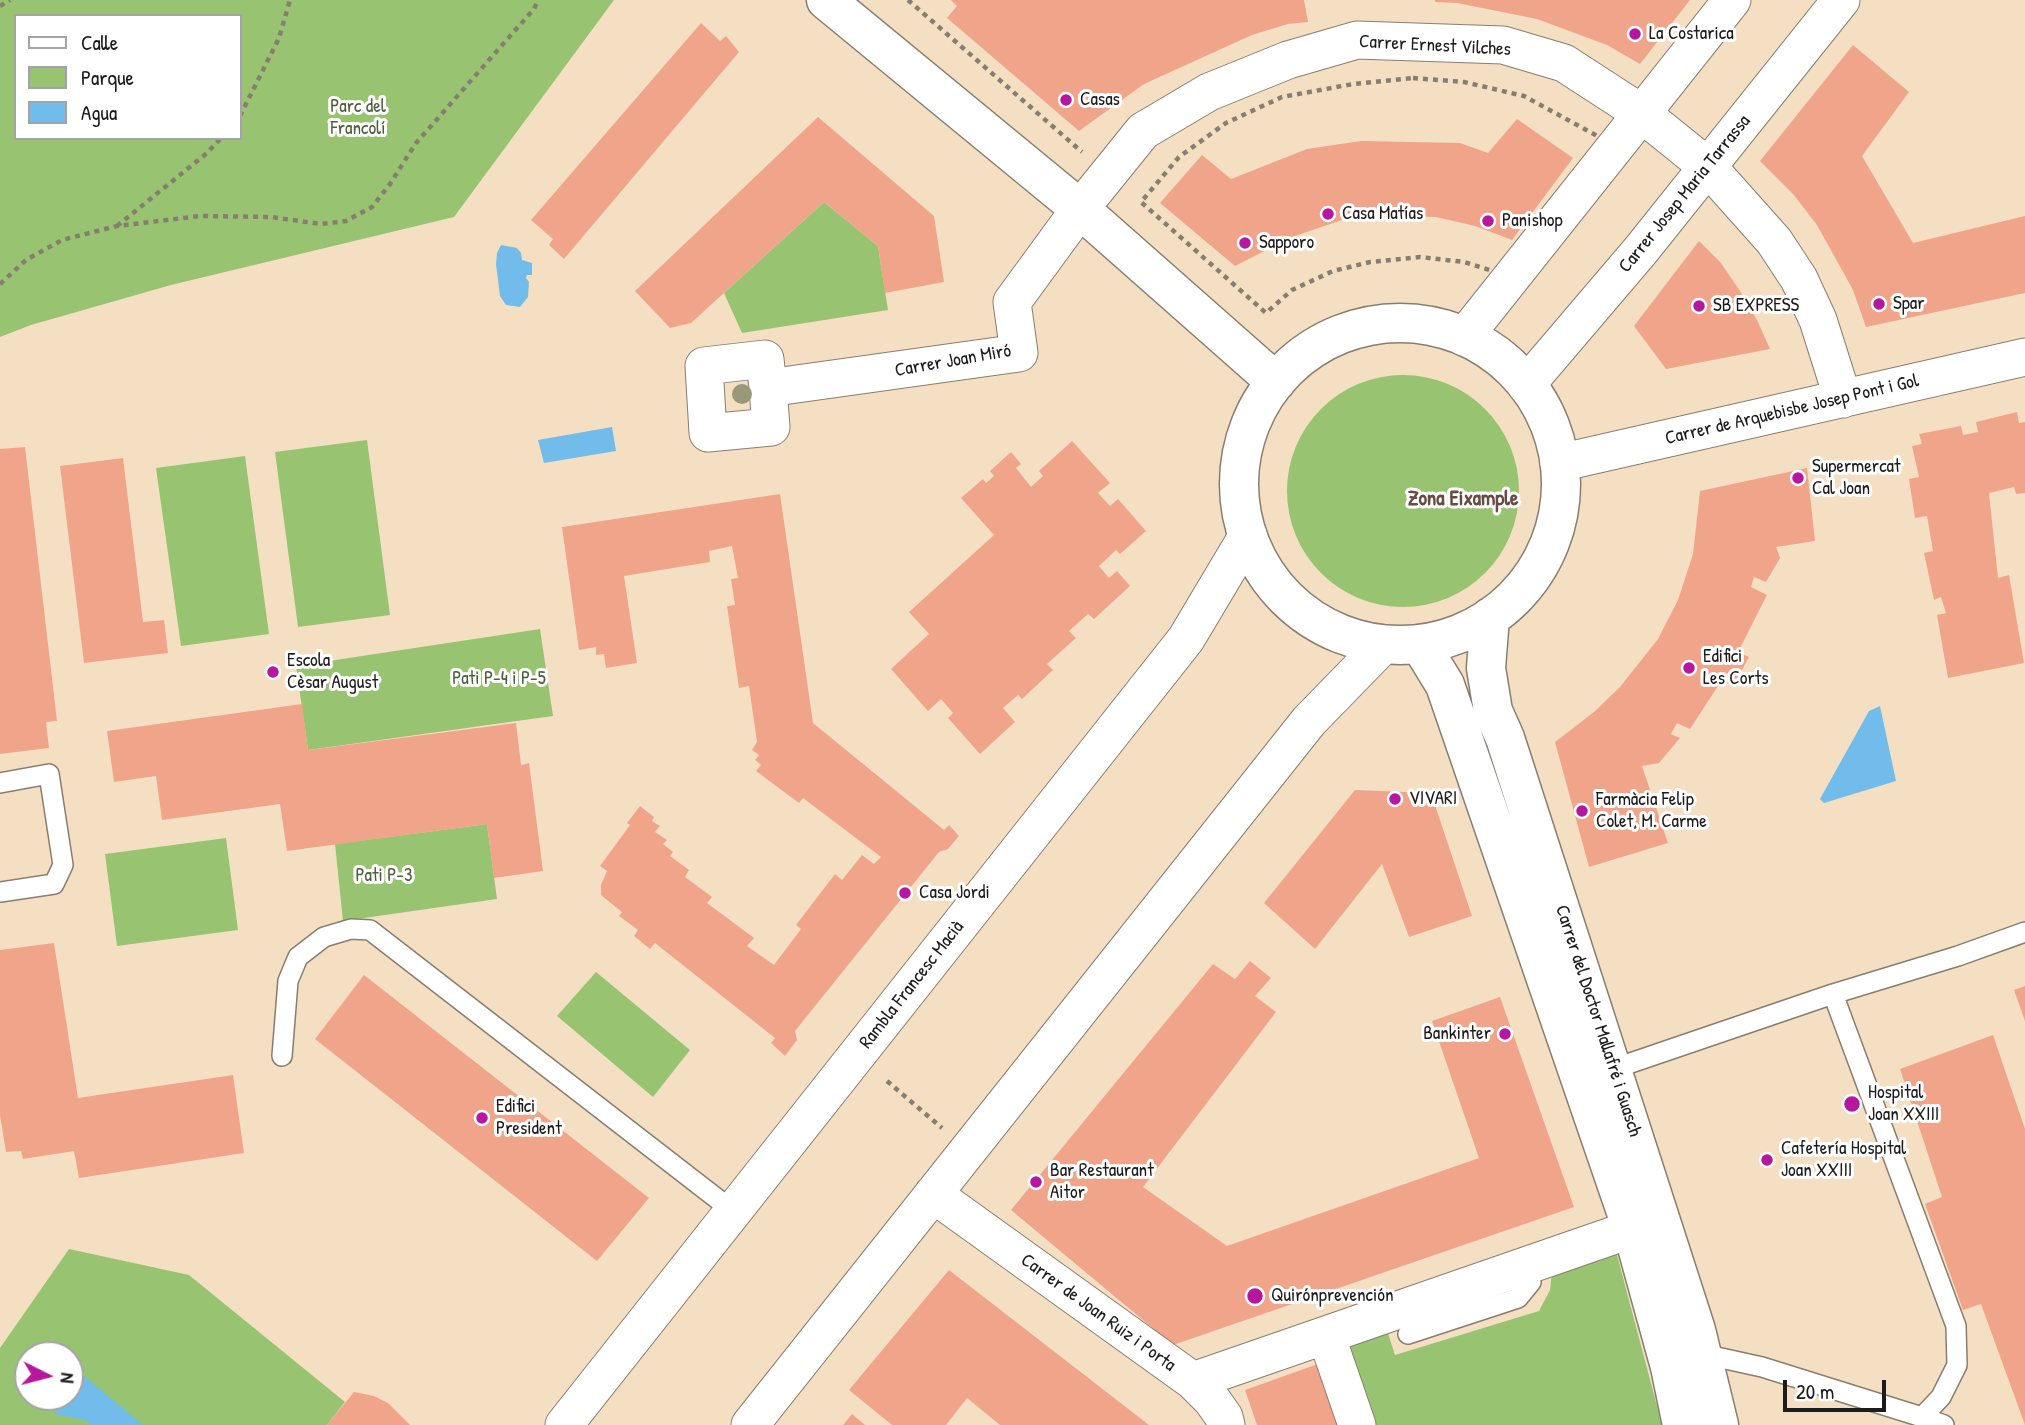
<!DOCTYPE html>
<html>
<head>
<meta charset="utf-8">
<style>
  body { margin:0 }
  #map { position:relative; width:2025px; height:1425px; overflow:hidden; background:#f5dfc3; font-family:"Patrick Hand",sans-serif }
  canvas { display:block }
  .legend { position:absolute; left:14px; top:14px; width:228px; height:126px; box-sizing:border-box; background:#fff; border:2px solid #a4a4a4; margin:0; padding:9px 12px; list-style:none; font-size:21px; color:#1c1c1c }
  .legend li { display:flex; align-items:center; gap:14px; height:35px }
  .legend b { width:35px; border:2px solid #a4a4a4 }
  .north { position:absolute; left:14px; top:1341px; width:70px; height:70px; box-sizing:border-box; background:#fff; border:2px solid #a4a4a4; border-radius:50%; rotate:96deg; font-size:19px; font-weight:700; line-height:28px; text-align:center; color:#1c1c1c }
  .north::after { content:''; display:block; margin:auto; width:24px; height:32px; background:#b5179e; clip-path:polygon(50% 0,100% 100%,50% 72%,0 100%) }
  .scale { position:absolute; left:1783px; top:1380px; width:103px; height:32px; box-sizing:border-box; border:4px solid #1c1c1c; border-top:0; padding-left:9px; font-size:21px; line-height:24px; white-space:nowrap; color:#1c1c1c; -webkit-text-stroke:5px #fff; paint-order:stroke }
</style>
</head>
<body>
<div id="map">
<canvas width="2025" height="1425"></canvas>
<ul class="legend">
<li><b style="height:9px;background:#fff"></b>Calle</li>
<li><b style="height:19px;background:#98c472"></b>Parque</li>
<li><b style="height:19px;background:#71bcea"></b>Agua</li>
</ul>
<div class="north">N</div>
<div class="scale">20 m</div>
</div>
<script>
const c = document.querySelector('canvas').getContext('2d');
c.lineJoin = 'round';
function fill(path, color) { c.fillStyle = color; c.fill(path, 'evenodd'); }
const shape = rows => new Path2D(rows.map(r => 'M' + r).join(''));
function stroke(path, color, width, dash) { c.strokeStyle = color; c.lineWidth = width; c.lineCap = dash ? 'butt' : 'round'; c.setLineDash(dash || []); c.stroke(path); }
function write(font, color, halo, rows, align = 'center') {
  c.font = font + ' "Patrick Hand",sans-serif'; c.lineWidth = 6; c.setLineDash([]); c.textBaseline = 'middle'; c.strokeStyle = halo; c.fillStyle = color; for (const [text, x, y, turn = 0] of rows) {
    c.save(); c.translate(x, y); c.rotate((+turn || 0) * Math.PI / 180); c.textAlign = isNaN(turn) ? turn : align; if (halo) c.strokeText(text, 0, 0); c.fillText(text, 0, 0); c.restore();
  }
}
const green = shape([
  [0,0,614,0,454,217,171,285,31,325,0,337],
  [16,16,240,16,240,138,16,138],
  [824,202,878,246,888,310,742,333,724,293],
  '1287 491a116 116 0 1 1 232 0a116 116 0 1 1-232 0Z',
  [367,440,390,615,298,627,275,452],
  [245,456,269,634,181,646,156,468],
  [540,629,553,716,308,750,296,666],
  [487,824,497,899,343,921,335,844],
  [226,838,238,930,117,946,105,854],
  [596,972,690,1050,653,1097,557,1016],
  [69,1249,189,1275,345,1402,327,1425,0,1425,0,1348],
  [28,1355,70,1355,70,1397,28,1397],
  [1616,1251,1662,1425,1371,1425,1342,1341,1386,1327,1395,1355,1539,1311,1550,1290,1552,1272]
]);
const water = shape([
  [501,245,517,248,521,253,522,260,532,263,532,275,527,275,526,278,529,282,528,297,520,307,506,305,500,296,496,264,497,253],
  [612,427,616,451,544,463,538,440],
  [1880,706,1896,781,1824,803,1820,799,1869,711],
  [84,1376,143,1425,92,1425,85,1420,54,1414]
]);
const building = shape([
  [951,0,1304,0,1308,22,1288,24,1252,35,1144,84,1079,131,947,18,957,6],
  [1435,0,1690,0,1640,64,1607,45,1537,19,1457,3,1435,2],
  [701,23,720,41,726,36,739,52,564,259,549,245,553,239,531,220],
  [1853,45,1909,92,1862,156,1913,243,2025,216,2025,293,1866,327,1853,290,1817,225,1793,194,1760,161],
  [818,117,934,216,944,282,885,293,878,246,824,202,691,323,670,328,635,291],
  [1517,119,1573,158,1512,240,1475,226,1436,217,1392,216,1342,220,1292,237,1235,266,1160,203,1202,155,1231,179,1307,149,1361,141,1460,143,1488,153],
  [1699,241,1721,263,1740,291,1757,320,1770,349,1666,369,1634,326],
  [2017,412,2019,423,2025,422,2025,493,2016,494,2014,487,1989,493,1998,578,2009,575,2024,663,1948,678,1937,615,1946,613,1941,597,1934,600,1924,553,1933,551,1927,516,1915,518,1909,479,1919,477,1912,446,1922,444,1919,434,1961,426,1963,435,1978,432,1976,422],
  [1072,441,1110,483,1098,493,1110,506,1118,499,1146,531,1120,554,1116,550,1099,566,1109,578,1117,571,1130,586,1094,619,1088,614,1069,631,1076,638,1047,664,1053,670,1022,699,1018,695,1003,708,1015,722,980,754,948,718,953,713,941,699,928,711,891,669,929,634,909,612,994,535,961,498,983,479,986,483,994,476,990,471,1011,452,1021,464,1016,468,1031,487,1043,476,1039,471],
  [25,447,57,721,46,722,49,748,0,754,0,449],
  [123,458,143,622,164,620,168,653,84,663,60,466],
  [1807,468,1815,541,1776,547,1780,558,1766,582,1754,577,1751,587,1767,595,1738,652,1749,657,1733,687,1722,680,1690,729,1677,723,1671,734,1680,738,1659,763,1642,766,1668,843,1589,867,1555,742,1594,712,1620,687,1658,639,1678,600,1693,554,1700,491],
  [780,494,813,723,944,830,949,825,959,836,948,849,939,852,795,1031,797,1040,785,1056,771,1043,775,1038,655,943,650,949,634,936,638,930,619,916,622,912,601,895,601,885,607,871,600,866,630,825,627,823,640,806,654,817,652,821,660,826,655,832,667,840,663,844,673,852,670,856,689,870,685,877,712,897,707,903,754,938,747,946,774,965,801,929,796,925,835,874,842,880,862,855,874,864,881,857,803,798,799,803,756,771,761,765,755,760,759,755,752,750,757,742,749,686,739,688,727,606,735,605,731,579,738,578,732,546,709,551,710,562,624,576,637,663,606,668,604,654,596,655,596,647,579,650,562,527],
  [302,704,308,750,516,723,521,765,529,763,543,871,494,878,487,824,287,851,280,804,162,820,156,776,114,782,107,731],
  [1355,790,1431,793,1472,916,1409,937,1382,864,1315,949,1264,903],
  [54,943,78,1098,233,1075,244,1153,79,1178,74,1151,23,1159,21,1151,6,1152,0,1115,0,950],
  [1250,961,1271,978,1255,996,1276,1012,1143,1187,1227,1246,1479,1158,1432,1021,1500,997,1574,1207,1173,1345,1011,1210,1213,964,1235,979],
  [364,975,649,1198,597,1261,315,1039],
  [2025,986,2025,1021,2014,990],
  [1993,1035,2025,1129,2025,1425,1981,1304,1963,1310,1925,1204,1942,1197,1900,1069],
  [949,1270,1149,1425,1000,1425,967,1398,946,1425,892,1425,849,1390],
  [1318,1364,1340,1425,1257,1425,1245,1390],
  [354,1392,374,1396,388,1403,410,1425,327,1425],
  [852,1414,865,1425,843,1425]
]);
const path = shape([
  [908,0,1082,152],
  [0,6,10,0],
  [1413,78,1464,82,1524,96,1601,138,1499,273,1464,262,1420,257,1370,262,1333,271,1292,290,1266,313,1141,202,1179,157,1226,123,1282,97,1353,84,1413,78],
  [240,116,279,38,290,0],
  [117,226,207,153,221,138],
  [0,284,26,260,62,240,117,226,200,216,271,217,321,224,346,221,372,207,390,184,416,143,534,9,538,0],
  [887,1081,942,1128]
]);
const service = shape([
  [0,783,49,774,63,865,54,884,0,892],
  [282,1056,288,981,298,957,324,937,351,929,370,930,733,1211],
  [1613,1069,1833,994,1958,956,2025,932],
  [1408,1334,1518,1298,1531,1282,1528,1265],
  [1703,1354,1762,1367,1922,1417,1941,1397,1957,1365,1956,1326,1833,994],
  [1922,1417,1944,1425]
]);
const minor = shape([
  [1464,337,1732,0],
  [1526,385,1641,250,1841,0],
  [768,388,771,427,708,433,704,366,765,359,768,388,1019,353,1012,302,1080,209,1143,131,1209,92,1288,60,1357,40,1503,45,1564,63,1641,113,1708,167,1774,241,1799,279,1818,320,1843,399],
  [1559,463,2025,357],
  [933,1194,1193,1381,1632,1229],
  [1326,1335,1357,1425],
  [1193,1381,1212,1400,1224,1417,1226,1425],
  [564,1425,1186,639,1248,535],
  [750,1425,1309,721,1383,645]
]);
const tertiary = shape([
  [826,0,1080,209,1276,382],
  '1239 484a161 161 0 1 1 322 0a161 161 0 1 1-322 0Z',
  [1490,617,1486,668,1493,711,1505,738,1696,1330,1719,1425],
  [1420,644,1445,685,1455,714,1632,1229,1670,1367,1682,1425]
]);
const trees = [
  [742,394]
];
const markers = [
  [1635,34,7,"#b5179e"],
  [1066,100,7,"#b5179e"],
  [1328,214,7,"#b5179e"],
  [1488,221,7,"#b5179e"],
  [1245,243,7,"#b5179e"],
  [1879,304,7,"#b5179e"],
  [1699,306,7,"#b5179e"],
  [1798,478,7,"#b5179e"],
  [1689,668,7,"#b5179e"],
  [273,672,7,"#b5179e"],
  [1395,799,7,"#b5179e"],
  [1582,811,7,"#b5179e"],
  [905,893,7,"#b5179e"],
  [1505,1034,7,"#b5179e"],
  [1852,1104,9,"#b5179e"],
  [482,1118,7,"#b5179e"],
  [1767,1160,7,"#b5179e"],
  [1036,1182,7,"#b5179e"],
  [1255,1296,9,"#b5179e"]
];
const poiNames = [
  ["La Costarica",1649,34],
  ["Casas",1080,100],
  ["Casa Matías",1342,214],
  ["Panishop",1502,221],
  ["Sapporo",1259,243],
  ["Spar",1893,304],
  ["SB EXPRESS",1713,306],
  ["Supermercat",1812,467],
  ["Cal Joan",1812,489],
  ["Edifici",1703,657],
  ["Les Corts",1703,679],
  ["Escola",287,661],
  ["Cèsar August",287,683],
  ["VIVARI",1409,799],
  ["Farmàcia Felip",1596,800],
  ["Colet, M. Carme",1596,822],
  ["Casa Jordi",919,893],
  ["Bankinter",1491,1034,"right"],
  ["Hospital",1868,1093],
  ["Joan XXIII",1868,1115],
  ["Edifici",496,1107],
  ["President",496,1129],
  ["Cafetería Hospital",1781,1149],
  ["Joan XXIII",1781,1171],
  ["Bar Restaurant",1050,1171],
  ["Aitor",1050,1193],
  ["Quirónprevención",1271,1296]
];
const streetNames = [
  ["Carrer Ernest Vilches",1435,46,3],
  ["Carrer Josep Maria Tarrassa",1685,194,-51],
  ["Carrer Joan Miró",953,361,-10],
  ["Carrer de Arquebisbe Josep Pont i Gol",1792,410,-13],
  ["Rambla Francesc Macià",912,985,-52],
  ["Carrer del Doctor Mallafré i Guasch",1598,1021,72],
  ["Carrer de Joan Ruiz i Porta",1098,1313,36]
];
const parkNames = [
  ["Parc del",358,107],
  ["Francolí",358,129],
  ["Pati P-4 i P-5",499,679],
  ["Pati P-3",384,876]
];
const neighbourhoodNames = [
  ["Zona Eixample",1463,499]
];
fill(green, '#98c472');
fill(water, '#71bcea');
fill(building, '#f0a58b');
stroke(service, '#887e70', 22);
stroke(minor, '#887e70', 39);
stroke(tertiary, '#887e70', 41);
stroke(path, '#887e70', 4.5, [5, 5]);
stroke(service, '#fff', 19);
stroke(minor, '#fff', 37);
stroke(tertiary, '#fff', 38);
c.fillStyle = '#99997a';
for (const [x, y] of trees) { c.beginPath(); c.arc(x, y, 10, 0, 2 * Math.PI); c.fill(); }
for (const [x, y, r, color] of markers) { const dot = new Path2D(); dot.arc(x, y, r, 0, 2 * Math.PI); c.fillStyle = color; c.fill(dot); stroke(dot, '#fff', 2.5); }
write('19px', '#1c1c1c', '#fff', poiNames, 'left');
write('19px', '#1c1c1c', '#fff', streetNames);
write('19px', '#4e5f3e', '#fff', parkNames);
write('bold 21px', '#664c43', '#fff', neighbourhoodNames);
</script>
</body>
</html>
